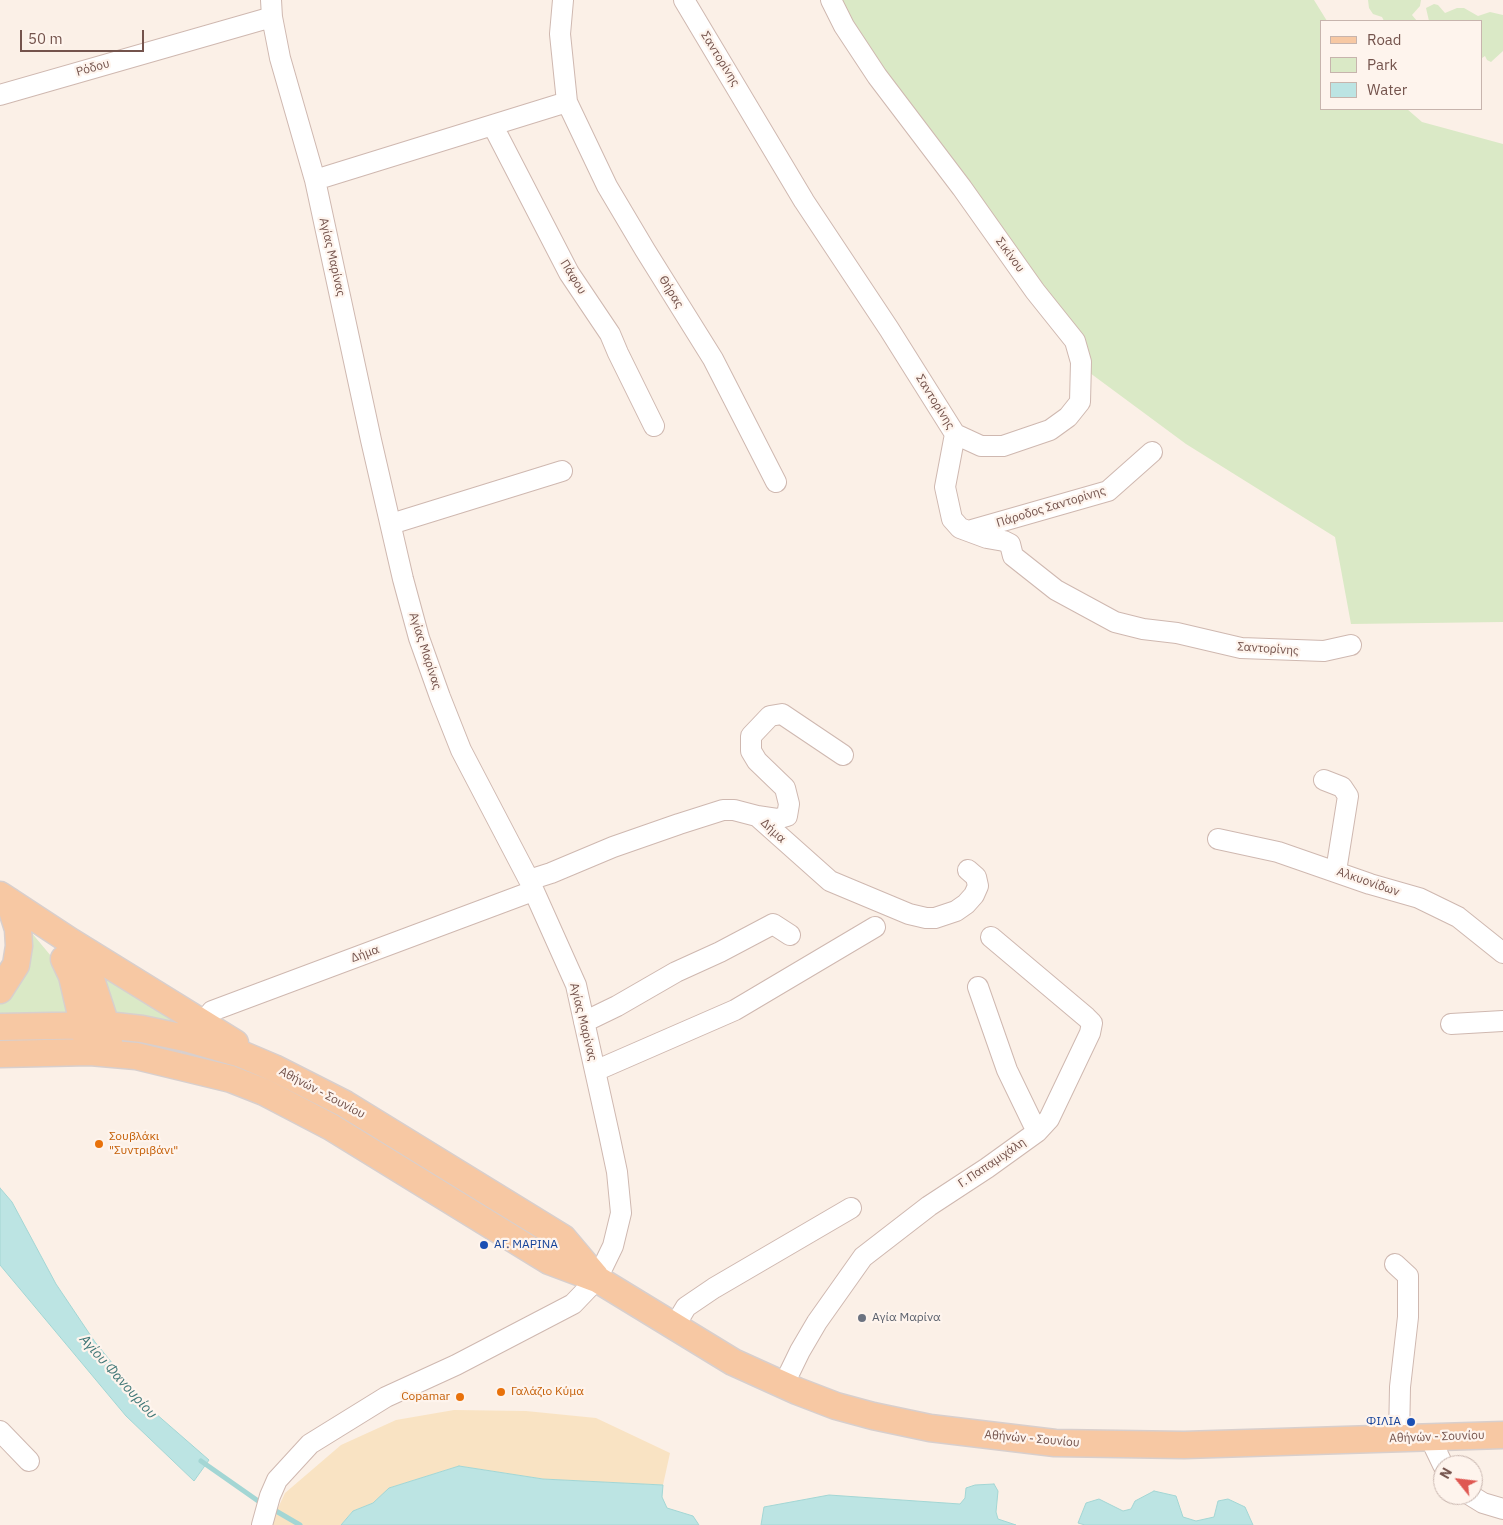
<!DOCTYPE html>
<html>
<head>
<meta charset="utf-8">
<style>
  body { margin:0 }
  #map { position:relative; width:1503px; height:1525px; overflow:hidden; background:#fbf0e7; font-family:"IBM Plex Sans",sans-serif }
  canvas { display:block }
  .legend { position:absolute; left:1320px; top:20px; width:162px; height:90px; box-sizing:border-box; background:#fef4ed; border:1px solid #c7b4ad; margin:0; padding:6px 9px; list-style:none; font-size:15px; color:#74534c }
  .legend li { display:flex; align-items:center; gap:10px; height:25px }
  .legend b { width:25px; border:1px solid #c7b4ad }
  .north { position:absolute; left:1433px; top:1455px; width:50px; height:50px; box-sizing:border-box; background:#fef4ed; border:1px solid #c7b4ad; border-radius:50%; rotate:299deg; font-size:14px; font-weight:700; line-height:20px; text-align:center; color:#74534c }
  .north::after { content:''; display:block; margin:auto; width:18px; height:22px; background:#df5852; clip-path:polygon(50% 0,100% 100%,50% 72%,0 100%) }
  .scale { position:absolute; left:20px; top:30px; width:124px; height:22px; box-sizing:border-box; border:2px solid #74534c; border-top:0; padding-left:6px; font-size:15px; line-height:18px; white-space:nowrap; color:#74534c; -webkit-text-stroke:4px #fef4ed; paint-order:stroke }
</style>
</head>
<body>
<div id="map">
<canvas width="1503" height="1525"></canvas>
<ul class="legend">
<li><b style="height:6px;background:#f7c8a3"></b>Road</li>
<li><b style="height:14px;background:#dae9c6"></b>Park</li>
<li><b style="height:14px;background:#bce4e3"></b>Water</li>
</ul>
<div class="north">N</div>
<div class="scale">50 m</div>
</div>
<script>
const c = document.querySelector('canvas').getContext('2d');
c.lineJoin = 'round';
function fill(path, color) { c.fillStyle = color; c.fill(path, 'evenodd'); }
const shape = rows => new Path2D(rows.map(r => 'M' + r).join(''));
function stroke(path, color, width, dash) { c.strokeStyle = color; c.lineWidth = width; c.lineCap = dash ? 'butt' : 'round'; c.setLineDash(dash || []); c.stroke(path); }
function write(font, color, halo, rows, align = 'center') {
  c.font = font + ' "IBM Plex Sans",sans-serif'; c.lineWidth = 4.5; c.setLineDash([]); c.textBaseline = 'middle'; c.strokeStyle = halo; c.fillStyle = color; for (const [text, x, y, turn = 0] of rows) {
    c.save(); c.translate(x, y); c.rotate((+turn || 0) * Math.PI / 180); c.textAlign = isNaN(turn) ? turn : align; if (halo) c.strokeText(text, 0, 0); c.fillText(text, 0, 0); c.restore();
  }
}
const green = shape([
  [842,0,1314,0,1327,21,1322,21,1322,109,1407,109,1422,122,1503,144,1503,622,1351,624,1335,537,1186,444,1090,373,1055,301,889,79,850,17],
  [1368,0,1421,0,1420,6,1412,15,1417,21,1384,21,1382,17,1373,14,1369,8],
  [1434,4,1438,5,1445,13,1457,8,1464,8,1478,16,1490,12,1503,15,1503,51,1491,62,1487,60,1485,56,1482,58,1482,21,1429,21,1426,8],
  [26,926,51,956,64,979,77,1016,0,1020,0,1001],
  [91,960,203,1036,108,1018]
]);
const sand = shape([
  [454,1410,526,1411,596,1418,670,1453,663,1485,543,1479,459,1466,392,1487,373,1503,353,1511,341,1525,270,1525,285,1493,341,1445,396,1420]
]);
const water = shape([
  [0,1188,12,1202,56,1284,95,1342,147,1406,209,1460,194,1481,126,1416,0,1265,0,1188],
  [459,1466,543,1479,663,1485,662,1497,667,1508,693,1516,699,1525,341,1525,353,1511,373,1503,389,1488,459,1466],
  [994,1484,998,1491,996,1512,998,1519,1016,1525,761,1525,764,1507,829,1495,960,1504,965,1498,966,1488,975,1485,994,1484],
  [1154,1491,1176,1496,1183,1517,1196,1521,1214,1517,1218,1501,1228,1499,1245,1507,1253,1525,1085,1525,1078,1523,1086,1503,1099,1499,1123,1511,1131,1509,1135,1501,1154,1491]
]);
const stream = shape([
  [201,1461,261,1503],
  [276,1511,300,1525]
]);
const minor = shape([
  [684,0,804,201,889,329,955,434,945,487,952,519,960,528,987,538,1004,541,1010,544,1013,556,1056,590,1115,622,1143,629,1177,633,1241,648,1324,651,1351,645],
  [831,0,844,26,877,76,962,188,1035,291,1075,341,1081,362,1080,402,1068,417,1050,430,1003,446,981,446,955,434],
  [0,95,272,17],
  [567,102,607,186,645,250,713,359,776,482],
  [493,126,569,273,610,334,618,353,654,426],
  [315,180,567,102,560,34,563,0],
  [391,524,562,471],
  [968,531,1108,491,1152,452],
  [1324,780,1342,787,1348,796,1336,871],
  [757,816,777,819,787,816,789,804,785,788,757,761,751,751,751,736,770,716,782,714,843,755],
  [1218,839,1278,852,1370,884,1419,898,1458,917,1503,953],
  [529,880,551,873,613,847,679,824,723,810,734,810,757,816,830,881,909,914,926,918,935,918,956,911,966,904,974,895,978,886,976,877,968,870],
  [978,987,1007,1070,1037,1132],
  [584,1022,617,1006,676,972,720,952,773,924,790,935],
  [203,1023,212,1011,533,891],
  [1451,1024,1503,1021],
  [595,1071,735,1010,875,927],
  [1395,1264,1408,1276,1408,1317,1400,1387,1399,1439],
  [674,1327,686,1307,714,1288,851,1208],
  [783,1386,800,1351,817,1322,863,1257,929,1206,987,1168,1037,1132,1049,1119,1090,1033,1092,1023,1086,1017,991,937],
  [0,1431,29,1461],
  [1430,1438,1443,1465],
  [1470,1495,1483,1503,1503,1509],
  [262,1525,270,1496,277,1480,310,1444,386,1397,456,1365,573,1304,597,1279,613,1246,621,1213,617,1172,609,1134,576,985,529,880,461,750,440,697,419,638,403,579,371,440,315,180,280,58,272,17,271,0]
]);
const major = shape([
  [0,895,70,941,81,955,87,967,106,1025,109,1042],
  [70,941,235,1043],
  [64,959,72,976,87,1041],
  [0,990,16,965,19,946,18,929,9,901],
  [0,1027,106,1025,142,1029,185,1038,241,1054,274,1068,345,1104,563,1238,596,1277],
  [0,1054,90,1052,136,1056,231,1079,264,1092,331,1127,549,1261,597,1279,733,1362,797,1391,836,1406,873,1416,930,1428,1055,1443,1184,1445,1503,1435]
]);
const markers = [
  [99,1144,5,"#e8710a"],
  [484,1245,5,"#1a4fb4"],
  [862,1318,5,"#6b7280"],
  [501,1392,5,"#e8710a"],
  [460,1397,5,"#e8710a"],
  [1411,1422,5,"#1a4fb4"]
];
const streetNames = [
  ["Σαντορίνης",720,59,58],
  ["Ρόδου",93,68,-16],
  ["Σικίνου",1010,255,54],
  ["Αγίας Μαρίνας",332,257,77],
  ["Πάφου",573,277,58],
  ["Θήρας",671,292,58],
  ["Σαντορίνης",935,402,58],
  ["Πάροδος Σαντορίνης",1051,507,-17],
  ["Σαντορίνης",1268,649,4],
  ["Αγίας Μαρίνας",425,651,72],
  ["Δήμα",773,831,43],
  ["Αλκυονίδων",1368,882,19],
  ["Δήμα",365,954,-20],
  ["Αγίας Μαρίνας",583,1022,76],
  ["Αθήνών - Σουνίου",322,1093,28],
  ["Γ. Παπαμιχάλη",992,1163,-34],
  ["Αθήνών - Σουνίου",1437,1437,-2],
  ["Αθήνών - Σουνίου",1032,1439,5]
];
const foodNames = [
  ["Σουβλάκι",109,1137],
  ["\"Συντριβάνι\"",109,1151],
  ["Γαλάζιο Κύμα",511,1392],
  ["Copamar",450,1397,"right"]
];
const transitNames = [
  ["ΑΓ. ΜΑΡΙΝΑ",494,1245],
  ["ΦΙΛΙΑ",1401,1422,"right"]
];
const worshipNames = [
  ["Αγία Μαρίνα",872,1318]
];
const waterNames = [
  ["Αγίου Φανουρίου",118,1377,48]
];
fill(green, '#dae9c6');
fill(sand, '#f9e3c3');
fill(water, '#bce4e3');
stroke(water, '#a3d6d4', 1);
stroke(stream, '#a3d6d4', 5);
stroke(minor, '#cfb8b0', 22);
stroke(major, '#d8cfcd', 29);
stroke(minor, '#fff', 20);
stroke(major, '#f7c8a3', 26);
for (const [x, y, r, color] of markers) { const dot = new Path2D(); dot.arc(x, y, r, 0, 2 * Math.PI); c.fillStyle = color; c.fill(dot); stroke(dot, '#fef4ed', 2); }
write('12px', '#74534c', '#fef4ed', streetNames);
write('12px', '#c56008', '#fef4ed', foodNames, 'left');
write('12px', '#164399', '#fef4ed', transitNames, 'left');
write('12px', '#5b616d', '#fef4ed', worshipNames, 'left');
write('italic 14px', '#407878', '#fef4ed', waterNames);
</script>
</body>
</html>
